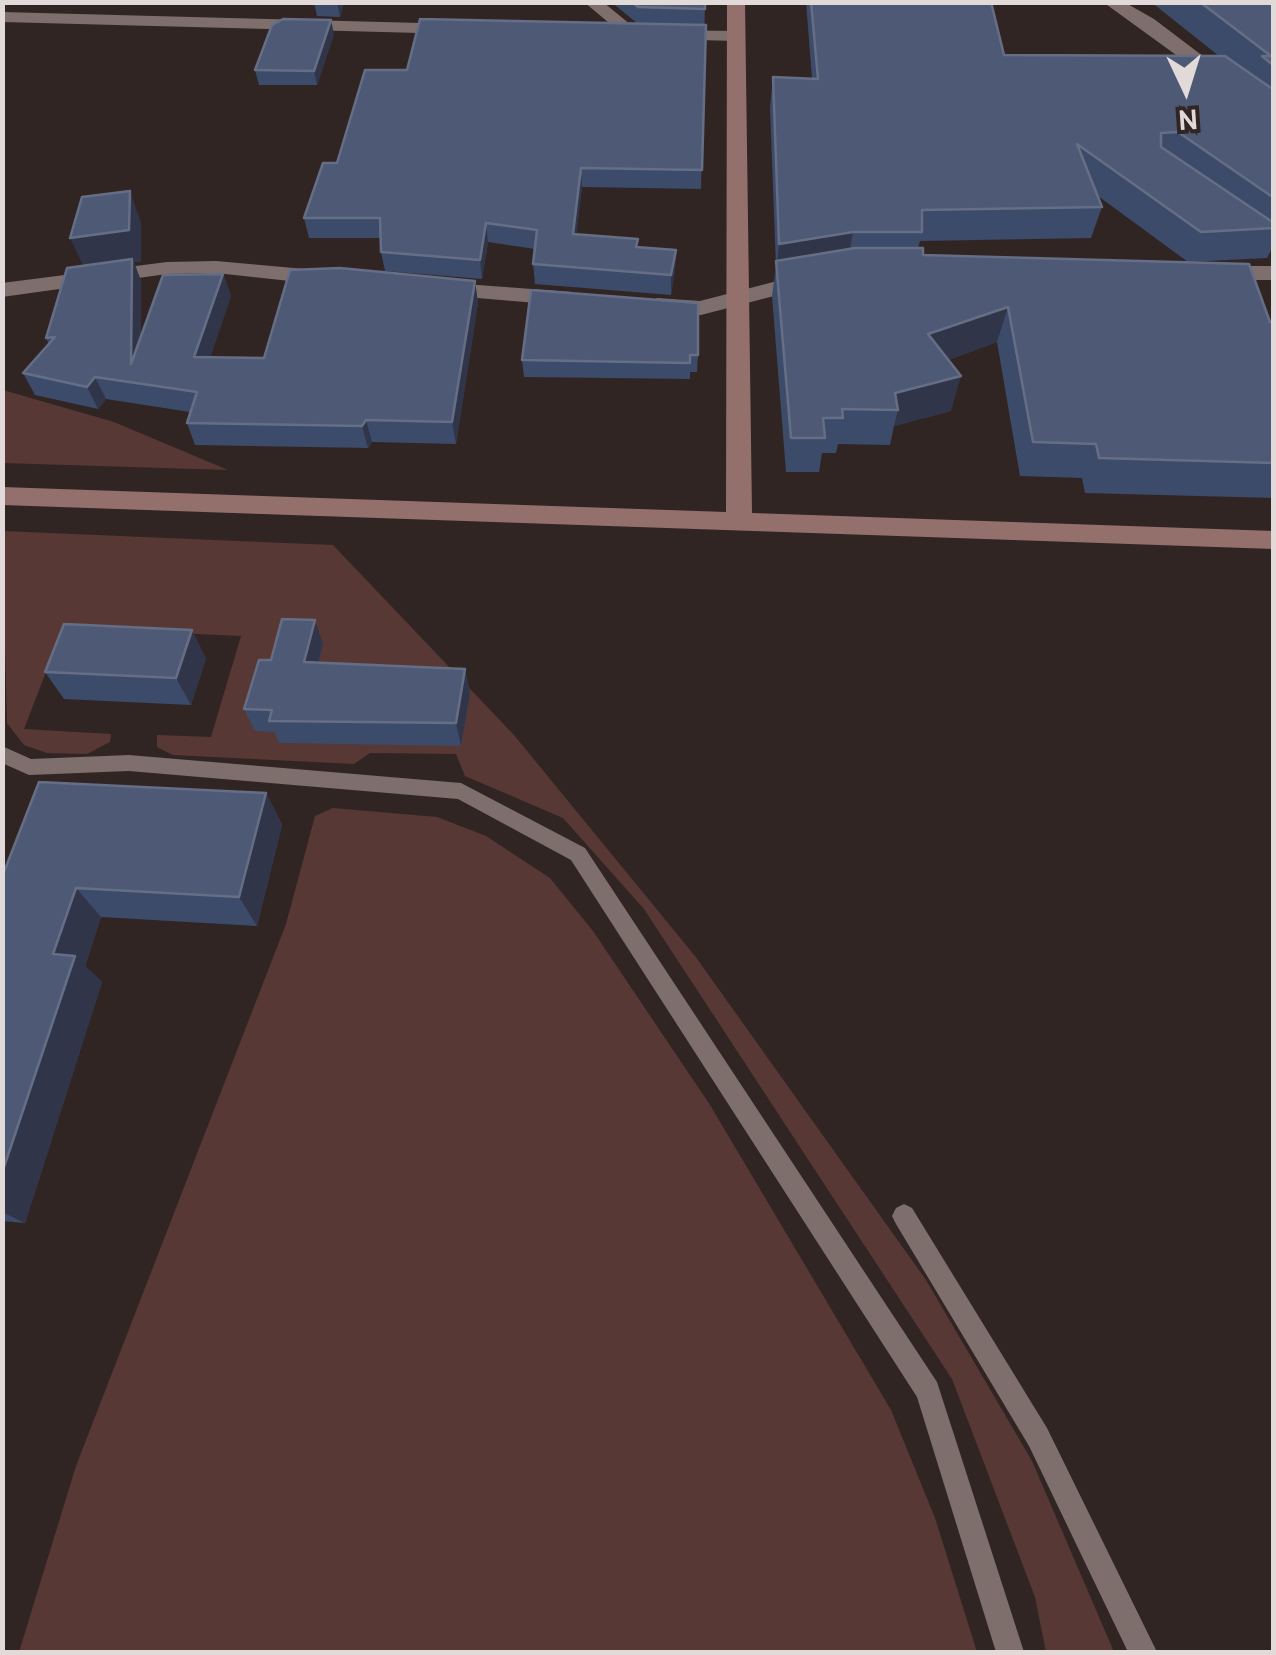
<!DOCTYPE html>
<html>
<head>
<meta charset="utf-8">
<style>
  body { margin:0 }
  #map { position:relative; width:1276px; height:1655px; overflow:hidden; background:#312524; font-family:Cabin,sans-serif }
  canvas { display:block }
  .frame { position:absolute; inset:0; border:5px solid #e2dad9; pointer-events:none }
  .north { position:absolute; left:1136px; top:40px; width:100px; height:100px; -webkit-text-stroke:8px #312524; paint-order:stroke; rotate:176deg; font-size:28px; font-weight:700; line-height:40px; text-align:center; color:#e2dad9 }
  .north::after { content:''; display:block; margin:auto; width:35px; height:45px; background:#e2dad9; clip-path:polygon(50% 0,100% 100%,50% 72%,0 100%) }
</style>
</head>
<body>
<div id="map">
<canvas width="1276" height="1655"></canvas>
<div class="frame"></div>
<div class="north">N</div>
</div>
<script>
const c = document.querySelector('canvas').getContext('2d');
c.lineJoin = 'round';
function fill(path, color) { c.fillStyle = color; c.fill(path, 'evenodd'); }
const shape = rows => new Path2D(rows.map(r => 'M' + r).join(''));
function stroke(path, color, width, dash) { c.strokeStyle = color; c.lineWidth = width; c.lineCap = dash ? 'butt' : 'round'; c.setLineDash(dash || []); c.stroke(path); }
const green = shape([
  [3,390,114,422,228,470,3,463],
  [2,531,333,545,514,735,695,956,926,1280,1032,1461,1114,1652,1046,1652,1035,1597,952,1379,644,909,563,818,465,776,456,754,370,753,354,764,173,755,157,747,157,735,211,737,241,636,63,628,24,729,111,734,110,742,87,754,47,753,24,745,7,723],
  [333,808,437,817,486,836,550,878,593,931,710,1105,891,1410,935,1518,977,1652,19,1652,76,1466,286,924,315,816]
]);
const lane = shape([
  [2,746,31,759,129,755,461,783,585,848,937,1382,1024,1652,996,1652,917,1397,571,860,458,799,129,771,29,775,2,763,2,746],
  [904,1204,912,1208,1047,1428,1157,1652,1128,1652,1029,1446,896,1224,892,1216,896,1208,904,1204]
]);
const street = shape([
  [584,2,603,2,642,34,627,38,584,2],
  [1103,2,1124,2,1154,19,1274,110,1274,126,1103,2],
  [2,12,458,24,467,29,458,34,2,22,2,12],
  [657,30,735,31,744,36,735,41,663,39,654,34,657,30],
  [216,261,327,271,338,278,327,285,216,273,167,274,2,297,2,283,167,262,216,261],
  [1274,266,1274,280,1213,280,1202,273,1213,266,1274,266],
  [812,272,820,274,820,284,701,315,657,312,646,305,657,298,700,301,812,272],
  [438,282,572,292,583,299,572,306,430,294,427,289,438,282]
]);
const secondary = shape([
  [727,2,745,2,752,513,1274,531,1274,549,2,505,2,487,726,512,727,2]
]);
const wall = shape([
  [314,2,344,2,340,17,317,16],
  [611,2,705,2,701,189,582,187,576,235,638,247,676,250,675,269,671,295,535,284,533,264,535,249,488,242,482,279,385,271,381,252,381,238,309,238,304,218,337,163,407,70,637,23],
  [806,2,991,2,1004,55,1219,56,1151,2,1274,2,1274,244,1267,258,1188,262,1098,196,1102,207,1091,238,920,241,918,248,923,255,1274,322,1274,498,1085,493,1082,478,1020,476,997,342,948,360,951,411,894,426,890,445,838,444,836,453,822,453,819,472,786,472,772,296,776,267,770,108,773,77,812,78],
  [334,34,317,85,259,85,255,70],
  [141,223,141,262,134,262,141,281,141,337,223,274,231,296,210,357,264,358,475,281,478,303,456,444,372,442,368,448,195,445,187,423,190,412,106,399,98,409,35,395,23,373,49,344,46,338,82,266],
  [698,355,697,372,690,372,690,379,524,377,522,360],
  [323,644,319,662,465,669,470,693,461,746,279,743,274,732,255,731,244,709,271,660],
  [206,658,191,705,64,699,45,672],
  [266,793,282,825,257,926,101,917,85,966,102,982,25,1223,2,1221,2,877]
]);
const shadedWall = shape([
  [337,2,344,2,340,17],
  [331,20,334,34,317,85,314,71],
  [581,168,582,187,574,254,573,234],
  [130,191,141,223,141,262,134,262,141,281,141,386,70,238],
  [486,223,488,242,482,279,480,260],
  [853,232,848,262,777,267,779,244],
  [676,250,675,269,671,295,671,275],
  [223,274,231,296,203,379,194,357],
  [475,281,478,303,456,444,452,422],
  [1008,307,997,342,920,370,928,334],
  [961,376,951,411,894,426,898,410,895,393],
  [95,377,106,399,98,409,87,387],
  [366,420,372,442,368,448,362,426],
  [315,620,323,644,313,685,304,662],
  [192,630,206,658,191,705,176,678],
  [465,669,470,693,461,746,456,723],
  [266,793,282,825,257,926,239,897],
  [76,888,101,917,85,966,102,982,25,1223,2,1212,2,1173,53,954]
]);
const building = shape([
  [633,2,705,2,705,9,638,7,633,2],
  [811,2,991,2,1004,55,1225,56,1274,90,1274,198,1178,132,1161,133,1161,147,1274,223,1274,228,1201,232,1077,144,1102,207,922,210,922,232,853,232,779,244,773,77,818,79,811,2],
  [1200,2,1274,2,1274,66,1262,56,1271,56,1200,2],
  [283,19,331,20,314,71,255,70,272,25,283,19],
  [420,19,706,25,702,170,581,168,573,234,638,239,636,247,676,250,671,275,533,264,537,230,486,223,480,260,381,252,380,218,304,218,323,163,337,163,365,70,407,70,420,19],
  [130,191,129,230,70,238,82,197,130,191],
  [855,248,923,248,923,255,1249,264,1270,322,1274,322,1274,463,1099,458,1096,444,1033,442,1008,307,928,334,961,376,895,393,898,410,842,409,843,418,823,418,825,438,791,438,776,261,855,248],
  [132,259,131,364,163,275,223,274,194,357,264,358,290,270,340,268,475,281,452,422,366,420,362,426,187,423,197,392,95,377,87,387,23,373,55,337,46,338,67,268,132,259],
  [531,290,698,303,698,355,690,355,690,363,522,360,531,290],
  [282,619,315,620,304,662,465,669,456,723,269,721,272,710,244,709,259,660,271,660,282,619],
  [64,624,192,630,176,678,45,672,64,624],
  [39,782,266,793,239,897,76,888,53,954,75,956,2,1173,2,877,39,782]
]);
fill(green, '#573835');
fill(lane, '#7e6f6d');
fill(street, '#7e6f6d');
fill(secondary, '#94706d');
fill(wall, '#3c4b69');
fill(shadedWall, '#303549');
fill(building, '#4e5a75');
stroke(building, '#656e85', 2.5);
</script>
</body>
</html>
